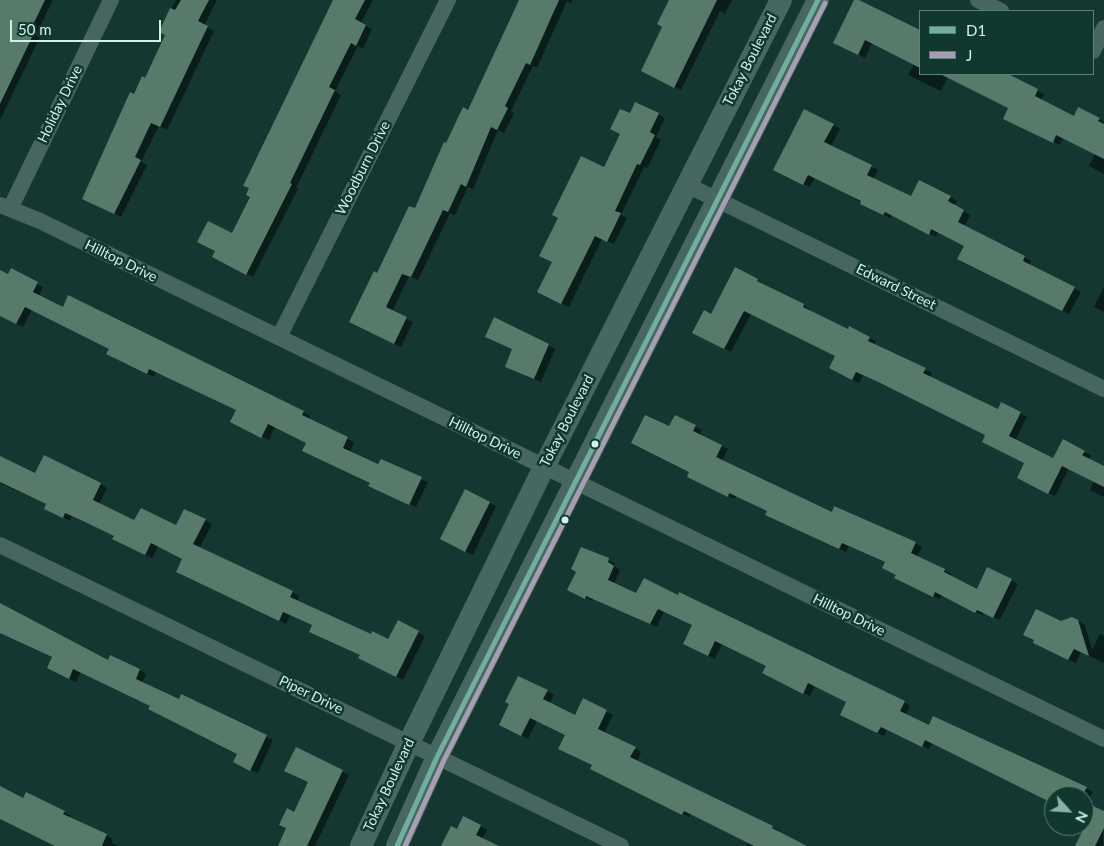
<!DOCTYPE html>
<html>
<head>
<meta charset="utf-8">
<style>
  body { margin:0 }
  #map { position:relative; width:1104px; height:846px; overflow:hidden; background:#153731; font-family:Lato,sans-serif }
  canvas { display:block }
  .legend { position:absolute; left:919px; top:10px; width:175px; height:65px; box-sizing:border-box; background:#11382f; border:1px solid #5d8278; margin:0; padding:6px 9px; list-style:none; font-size:15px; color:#cef2e6 }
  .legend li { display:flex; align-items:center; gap:10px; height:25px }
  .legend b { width:25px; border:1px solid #5d8278 }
  .north { position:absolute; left:1044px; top:786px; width:50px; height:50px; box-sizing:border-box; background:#11382f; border:1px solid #5d8278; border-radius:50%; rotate:116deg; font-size:14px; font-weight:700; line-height:20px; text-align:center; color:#cef2e6 }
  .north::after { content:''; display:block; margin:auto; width:18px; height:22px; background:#8db1a7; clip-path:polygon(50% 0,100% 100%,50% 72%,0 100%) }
  .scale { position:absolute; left:10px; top:20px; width:151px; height:22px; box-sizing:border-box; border:2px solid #cef2e6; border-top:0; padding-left:6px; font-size:15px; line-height:18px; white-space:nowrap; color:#cef2e6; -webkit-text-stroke:4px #11382f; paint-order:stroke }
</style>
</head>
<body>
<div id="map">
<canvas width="1104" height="846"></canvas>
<ul class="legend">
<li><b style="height:6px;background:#70af9f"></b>D1</li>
<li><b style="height:6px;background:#a79eb6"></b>J</li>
</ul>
<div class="north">N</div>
<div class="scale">50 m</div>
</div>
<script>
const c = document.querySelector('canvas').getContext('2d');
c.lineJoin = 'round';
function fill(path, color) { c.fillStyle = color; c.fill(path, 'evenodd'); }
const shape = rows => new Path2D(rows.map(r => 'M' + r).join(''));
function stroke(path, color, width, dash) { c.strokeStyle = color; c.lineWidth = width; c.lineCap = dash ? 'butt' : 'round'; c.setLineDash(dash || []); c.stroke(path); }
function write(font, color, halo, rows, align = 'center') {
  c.font = font + ' Lato,sans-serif'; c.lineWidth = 5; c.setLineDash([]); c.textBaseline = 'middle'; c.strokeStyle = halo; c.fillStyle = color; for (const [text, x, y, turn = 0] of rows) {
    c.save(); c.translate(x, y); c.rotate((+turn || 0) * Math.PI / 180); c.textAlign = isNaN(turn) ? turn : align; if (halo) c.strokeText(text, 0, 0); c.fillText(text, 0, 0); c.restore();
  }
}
const shadow = shape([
  [2,0,53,0,36,35,40,37,0,120,0,8],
  [176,0,217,0,204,26,214,31,167,130,159,126,141,162,147,165,121,217,90,202,134,95,145,79,167,35,160,32],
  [334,0,373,0,361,23,372,29,363,49,358,46,335,91,341,95,296,188,298,189,253,277,220,261,252,197],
  [521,0,573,0,571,3,567,1,537,68,533,66,511,111,514,113,504,133,498,130,473,189,468,187,455,215,450,213,418,280,409,276,392,312,413,322,401,347,357,325,377,275,415,210,446,144,469,111],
  [693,0,732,0,725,14,720,11,681,90,649,75],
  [855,0,918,30,920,29,920,74,1007,74,1044,94,1041,101,1075,117,1099,119,1104,122,1104,174,1089,166,1095,154,1063,138,1060,145,1011,122,1010,108,948,77,941,91,908,75,914,64,872,43,865,58,841,46],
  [636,103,665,118,656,137,661,140,647,168,644,167,621,215,627,218,614,244,602,239,569,307,545,295],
  [833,125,840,129,831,146,878,170,873,179,911,198,950,197,957,201,954,206,970,215,964,227,1025,257,1031,261,1029,266,1081,292,1069,314,966,262,965,246,938,232,936,237,892,215,890,218,815,177,810,187,781,173],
  [736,269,810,309,809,312,849,331,870,338,876,341,874,346,932,373,930,377,998,411,1020,413,1027,417,1015,441,1054,460,1084,452,1091,455,1089,460,1104,467,1104,497,1090,490,1094,481,1069,468,1055,496,1025,482,1026,462,987,435,863,375,859,383,837,372,836,356,751,314,731,352,700,336],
  [0,271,43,287,39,296,63,308,304,412,310,416,309,420,354,442,350,452,379,466,428,482,416,507,377,489,371,483,307,443,275,427,269,440,238,425,237,410,156,372,154,377,114,358,110,349,32,310,23,327,0,315],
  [1104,287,1104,312,1094,307],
  [487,337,548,345,555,349,541,382,513,370,514,349],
  [675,416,702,430,699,435,712,462,715,463,722,446,728,449,722,461,832,513,915,543,922,547,917,557,945,570,951,574,950,577,978,590,1011,580,1018,584,1000,620,984,613,982,615,942,595,940,599,902,582,886,563,849,546,846,552,773,518,768,511,736,496,735,499,695,481,670,428],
  [0,458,36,474,100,484,107,488,99,504,135,522,177,527,205,520,212,524,199,549,293,592,299,596,297,601,371,635,389,641,418,632,425,636,403,680,367,661,361,655,314,626,290,615,286,624,184,576,184,559,158,546,152,558,121,543,115,536,91,524,72,516,70,521,53,512,48,505,0,483],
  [465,491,496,506,473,555,448,543],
  [582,549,615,563,614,566,620,570,614,584,637,595,904,702,910,706,906,715,930,727,1086,788,1093,792,1086,804,1104,813,1103,846,1085,846,1085,828,1081,826,1084,826,1084,796,1054,796,1054,813,1051,802,932,743,929,749,887,729,884,736,846,717,848,702,815,686,810,696,770,676,767,666,722,644,715,659,691,647,693,625,664,611,657,627,593,598,592,601,569,589,578,571],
  [0,604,108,661,111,656,140,670,146,674,142,683,179,701,182,696,273,740,258,773,241,765,239,753,151,706,81,672,76,682,55,672,53,658,0,632],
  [1078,621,1085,625,1092,650,1100,634,1104,636,1104,663,1081,652,1076,663,1041,647,1061,623],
  [547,691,554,695,549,704,575,716,583,700,613,715,604,733,641,752,637,762,773,827,779,831,778,833,804,846,747,846,748,843,691,813,689,817,598,772,566,735,537,720,528,739,507,728],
  [296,749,349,775,315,846,282,846,309,782],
  [0,788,23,799,64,812,71,816,70,818,113,839,112,843,119,846,65,846,0,819],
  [480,826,487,830,482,839,496,846,442,846,457,830]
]);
const building = shape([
  [0,0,45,0,30,31,34,33,0,104],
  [181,0,209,0,198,21,208,26,160,127,151,123,135,157,141,160,114,214,82,199,130,92,134,94,142,76,145,78,165,35,159,32,170,8,175,10],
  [333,0,365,0,355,19,366,25,356,46,351,43,329,87,335,90,290,183,292,184,246,275,212,257,215,251,197,242,208,221,232,233,250,197,246,195,249,188,243,186],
  [519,0,559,0,530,65,526,63,505,106,508,108,497,130,491,127,466,187,461,184,448,212,443,210,411,277,402,274,386,307,407,317,394,344,349,322,374,271,377,273,409,206,415,208,444,142,446,143,463,107,468,110],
  [669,0,717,0,674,88,641,71,662,27,657,24],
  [854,0,859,0,920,30,920,68,865,40,858,55,833,43],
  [940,74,1008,74,1038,89,1035,96,1074,116,1078,107,1100,118,1098,121,1104,124,1104,159,1056,135,1053,143,1003,119,1008,108],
  [635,102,659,113,650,132,655,135,640,165,637,164,615,211,621,213,607,242,595,236,561,304,537,292,552,262,539,256,558,218,552,215,581,156,604,167,620,134,610,129,620,109,630,113],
  [804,109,834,124,824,142,872,165,867,175,911,196,919,180,951,196,948,201,964,210,958,222,1025,256,1023,261,1075,287,1062,311,957,259,964,246,931,229,929,235,885,212,883,215,860,204,861,201,808,175,803,185,773,170],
  [735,267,758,279,757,281,804,304,803,307,848,329,849,326,870,337,868,341,926,368,923,373,998,409,1001,402,1021,412,1009,436,1053,458,1063,439,1085,451,1082,455,1104,466,1104,487,1062,466,1048,494,1017,478,1024,463,982,442,985,435,876,381,856,372,852,380,829,368,835,356,744,311,724,349,692,333,704,310,711,314],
  [11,268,38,282,33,292,63,307,68,295,304,411,302,415,348,437,343,448,378,464,381,459,422,477,409,505,368,486,370,483,302,451,306,443,268,424,261,438,230,422,236,410,149,369,147,374,106,354,109,349,25,307,16,324,0,316,0,270,8,274],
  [494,317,549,344,534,379,505,367,512,349,485,337],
  [645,415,669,426,675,415,696,425,693,431,722,445,716,457,832,512,834,506,916,542,911,553,945,569,944,572,977,589,987,567,1012,579,993,618,977,610,975,613,935,592,933,597,894,578,896,575,882,568,885,562,842,543,839,549,765,515,767,511,729,493,728,497,687,477,689,472,631,443],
  [44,455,101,483,93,500,134,520,141,508,176,525,184,509,206,519,193,544,293,591,290,597,371,634,372,631,388,639,398,620,419,631,396,677,358,658,360,655,309,632,312,625,283,612,279,621,176,572,182,559,151,543,145,555,112,539,114,536,83,521,65,513,63,518,44,509,46,504,0,482,0,456,35,473],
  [465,489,490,502,465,552,440,539],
  [581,547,609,558,608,562,614,566,608,580,636,593,644,578,678,595,679,592,905,701,900,711,929,725,933,716,1087,787,1082,796,1054,796,1054,813,1046,810,1050,802,925,740,922,747,881,727,877,733,840,715,846,702,808,683,803,694,762,673,766,666,715,641,708,656,683,644,692,625,658,609,650,624,586,596,585,599,567,590,576,572,571,569],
  [0,603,108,660,110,655,140,669,136,679,179,699,181,694,267,735,250,771,233,762,237,754,148,709,150,706,73,669,69,679,47,668,52,657,0,633],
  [1036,609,1061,621,1072,617,1078,620,1089,656,1074,649,1068,660,1033,643,1034,640,1023,635],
  [518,676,548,690,543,699,575,715,583,698,607,710,598,729,636,747,630,757,773,826,772,828,807,846,754,846,684,811,682,815,590,769,592,765,558,749,565,735,530,718,521,736,499,725,509,704,505,702],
  [296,747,343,770,307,846,278,846,286,828,279,825,287,808,294,812,308,782,284,771],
  [0,786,23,798,26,792,65,811,63,814,107,834,102,846,55,846,0,819],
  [1084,802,1104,811,1104,828,1095,846,1075,846,1084,828,1079,826,1084,826],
  [463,816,481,825,476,835,499,846,441,846,451,826,457,829]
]);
const street = shape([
  [978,0,1001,11],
  [1093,51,1104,28],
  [687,185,1104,389],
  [0,205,40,221,1104,739],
  [10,209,111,0],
  [279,337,448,0],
  [0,545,621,846]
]);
const secondary = shape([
  [361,846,409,743,544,467,781,0],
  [397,846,437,757,818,0]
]);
const bus1 = shape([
  [397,846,437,757,818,0]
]);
const bus2 = shape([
  [405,846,444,760,825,3]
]);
const markers = [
  [595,444,4.5,"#cef2e6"],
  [565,520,4.5,"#cef2e6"]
];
const streetNames = [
  ["Tokay Boulevard",750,60,-63],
  ["Holiday Drive",60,104,-64],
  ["Woodburn Drive",363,168,-63],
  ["Hilltop Drive",121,261,26],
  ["Edward Street",896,287,26],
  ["Tokay Boulevard",567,421,-63],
  ["Hilltop Drive",485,438,26],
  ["Hilltop Drive",849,615,26],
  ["Piper Drive",311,695,26],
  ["Tokay Boulevard",389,785,-65]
];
fill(shadow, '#0007');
fill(building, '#577a6b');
stroke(street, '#47665f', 16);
stroke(secondary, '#476761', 22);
stroke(bus1, '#70af9f', 5);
stroke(bus2, '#a79eb6', 5);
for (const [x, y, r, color] of markers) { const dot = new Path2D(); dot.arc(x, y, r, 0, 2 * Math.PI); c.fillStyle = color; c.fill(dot); stroke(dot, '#11382f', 2); }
write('14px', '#cef2e6', '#11382f', streetNames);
</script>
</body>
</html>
